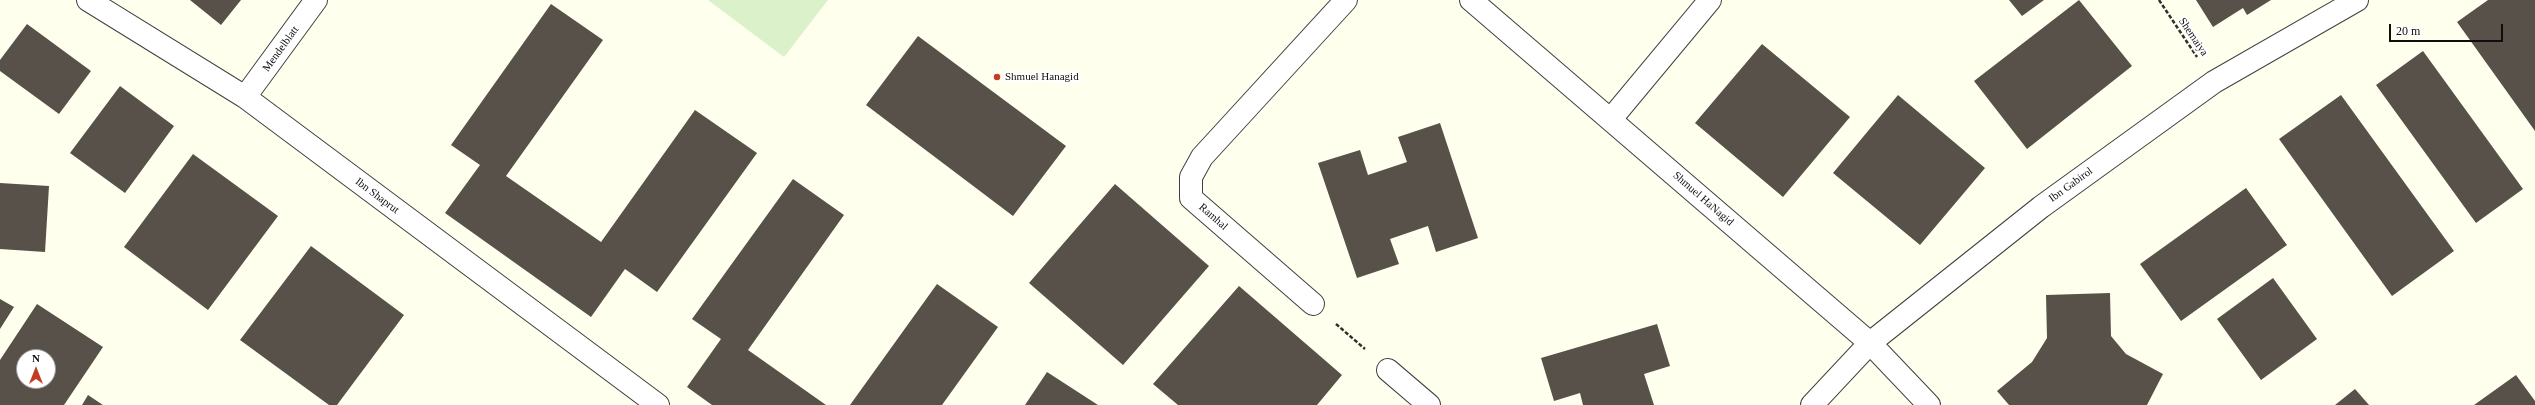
<!DOCTYPE html>
<html>
<head>
<meta charset="utf-8">
<style>
  body { margin:0 }
  #map { position:relative; width:2535px; height:405px; overflow:hidden; background:#ffe; font-family:"Times New Roman",serif }
  canvas { display:block }
  .north { position:absolute; left:16px; top:349px; width:40px; height:40px; box-sizing:border-box; background:#fff; border:1px solid #9f9f9f; border-radius:50%; rotate:0deg; font-size:11px; font-weight:700; line-height:16px; text-align:center; color:#0e0e0e }
  .north::after { content:''; display:block; margin:auto; width:14px; height:18px; background:#c13e22; clip-path:polygon(50% 0,100% 100%,50% 72%,0 100%) }
  .scale { position:absolute; left:2389px; top:24px; width:114px; height:18px; box-sizing:border-box; border:2px solid #0e0e0e; border-top:0; padding-left:5px; font-size:12px; line-height:14px; white-space:nowrap; color:#0e0e0e; -webkit-text-stroke:3px #fff; paint-order:stroke }
</style>
</head>
<body>
<div id="map">
<canvas width="2535" height="405"></canvas>
<div class="north">N</div>
<div class="scale">20 m</div>
</div>
<script>
const c = document.querySelector('canvas').getContext('2d');
c.lineJoin = 'round';
function fill(path, color) { c.fillStyle = color; c.fill(path, 'evenodd'); }
const shape = rows => new Path2D(rows.map(r => 'M' + r).join(''));
function stroke(path, color, width, dash) { c.strokeStyle = color; c.lineWidth = width; c.lineCap = dash ? 'butt' : 'round'; c.setLineDash(dash || []); c.stroke(path); }
function write(font, color, halo, rows, align = 'center') {
  c.font = font + ' "Times New Roman",serif'; c.lineWidth = 4; c.setLineDash([]); c.textBaseline = 'middle'; c.strokeStyle = halo; c.fillStyle = color; for (const [text, x, y, turn = 0] of rows) {
    c.save(); c.translate(x, y); c.rotate((+turn || 0) * Math.PI / 180); c.textAlign = isNaN(turn) ? turn : align; if (halo) c.strokeText(text, 0, 0); c.fillText(text, 0, 0); c.restore();
  }
}
const pitch = shape([
  [708,0,828,0,784,57]
]);
const building = shape([
  [190,0,241,0,221,25],
  [2009,0,2044,0,2022,16],
  [2079,0,2132,66,2027,149,1974,81],
  [2196,0,2271,0,2247,15,2243,8,2213,27],
  [2488,0,2535,0,2535,131,2457,22],
  [551,4,603,40,506,176,601,242,695,110,757,153,657,292,625,269,591,317,445,213,480,165,451,145],
  [27,24,91,71,59,114,0,71,0,60],
  [918,36,1066,146,1013,216,866,105],
  [1762,44,1850,117,1783,197,1695,123],
  [2423,51,2523,189,2476,223,2376,85],
  [120,86,174,126,125,193,70,153],
  [1898,95,1985,168,1920,245,1833,173],
  [2341,95,2454,251,2392,296,2279,139],
  [1440,123,1478,238,1436,252,1428,226,1390,239,1399,264,1357,278,1318,163,1360,150,1368,175,1407,162,1398,137],
  [193,154,278,216,208,310,124,247],
  [793,179,844,215,748,350,826,405,712,405,687,387,721,339,692,319],
  [0,183,49,186,45,252,0,249],
  [1115,184,1209,266,1123,365,1029,283],
  [2246,188,2287,245,2181,321,2140,264],
  [311,246,404,315,337,405,329,405,240,340],
  [2273,278,2317,339,2261,380,2217,319],
  [937,284,998,327,942,405,850,405],
  [1239,286,1342,375,1317,405,1178,405,1153,384],
  [2110,293,2111,336,2126,354,2163,374,2147,405,2009,405,1997,391,2032,362,2047,338,2046,295],
  [0,299,14,307,0,329],
  [37,304,103,347,64,405,0,405,0,360],
  [24,357,48,357,48,381,24,381],
  [1657,324,1670,366,1644,374,1654,405,1583,405,1580,393,1554,401,1541,358],
  [1047,372,1098,405,1025,405],
  [2516,375,2535,401,2535,405,2474,405],
  [2355,389,2369,405,2335,405],
  [88,395,103,405,82,405]
]);
const path = shape([
  [2159,0,2197,57],
  [1336,324,1365,349]
]);
const minor = shape([
  [88,0,245,97,658,405],
  [1471,0,1870,343,1929,405],
  [245,97,316,0],
  [1611,119,1710,0],
  [1313,304,1191,198,1191,177,1202,157,1346,0],
  [1388,370,1429,405],
  [1812,405,1870,343,2041,207,2214,82,2357,0]
]);
const markers = [
  [997,77,4,"#c13e22"]
];
const streetNames = [
  ["Shemaiya",2193,37,56],
  ["Mendelblatt",281,49,-54],
  ["Ibn Gabirol",2071,185,-36],
  ["Ibn Shaprut",377,196,37],
  ["Shmuel HaNagid",1703,199,41],
  ["Ramhal",1213,217,41]
];
const poiNames = [
  ["Shmuel Hanagid",1005,77]
];
fill(pitch, '#daf1c9');
fill(building, '#57514a');
stroke(minor, '#414141', 24);
stroke(path, '#303030', 2.5, [4, 2]);
stroke(minor, '#fff', 22);
for (const [x, y, r, color] of markers) { const dot = new Path2D(); dot.arc(x, y, r, 0, 2 * Math.PI); c.fillStyle = color; c.fill(dot); stroke(dot, '#fff', 1.5); }
write('11px', '#0e0e0e', '#fff', streetNames);
write('11px', '#0e0e0e', '#fff', poiNames, 'left');
</script>
</body>
</html>
